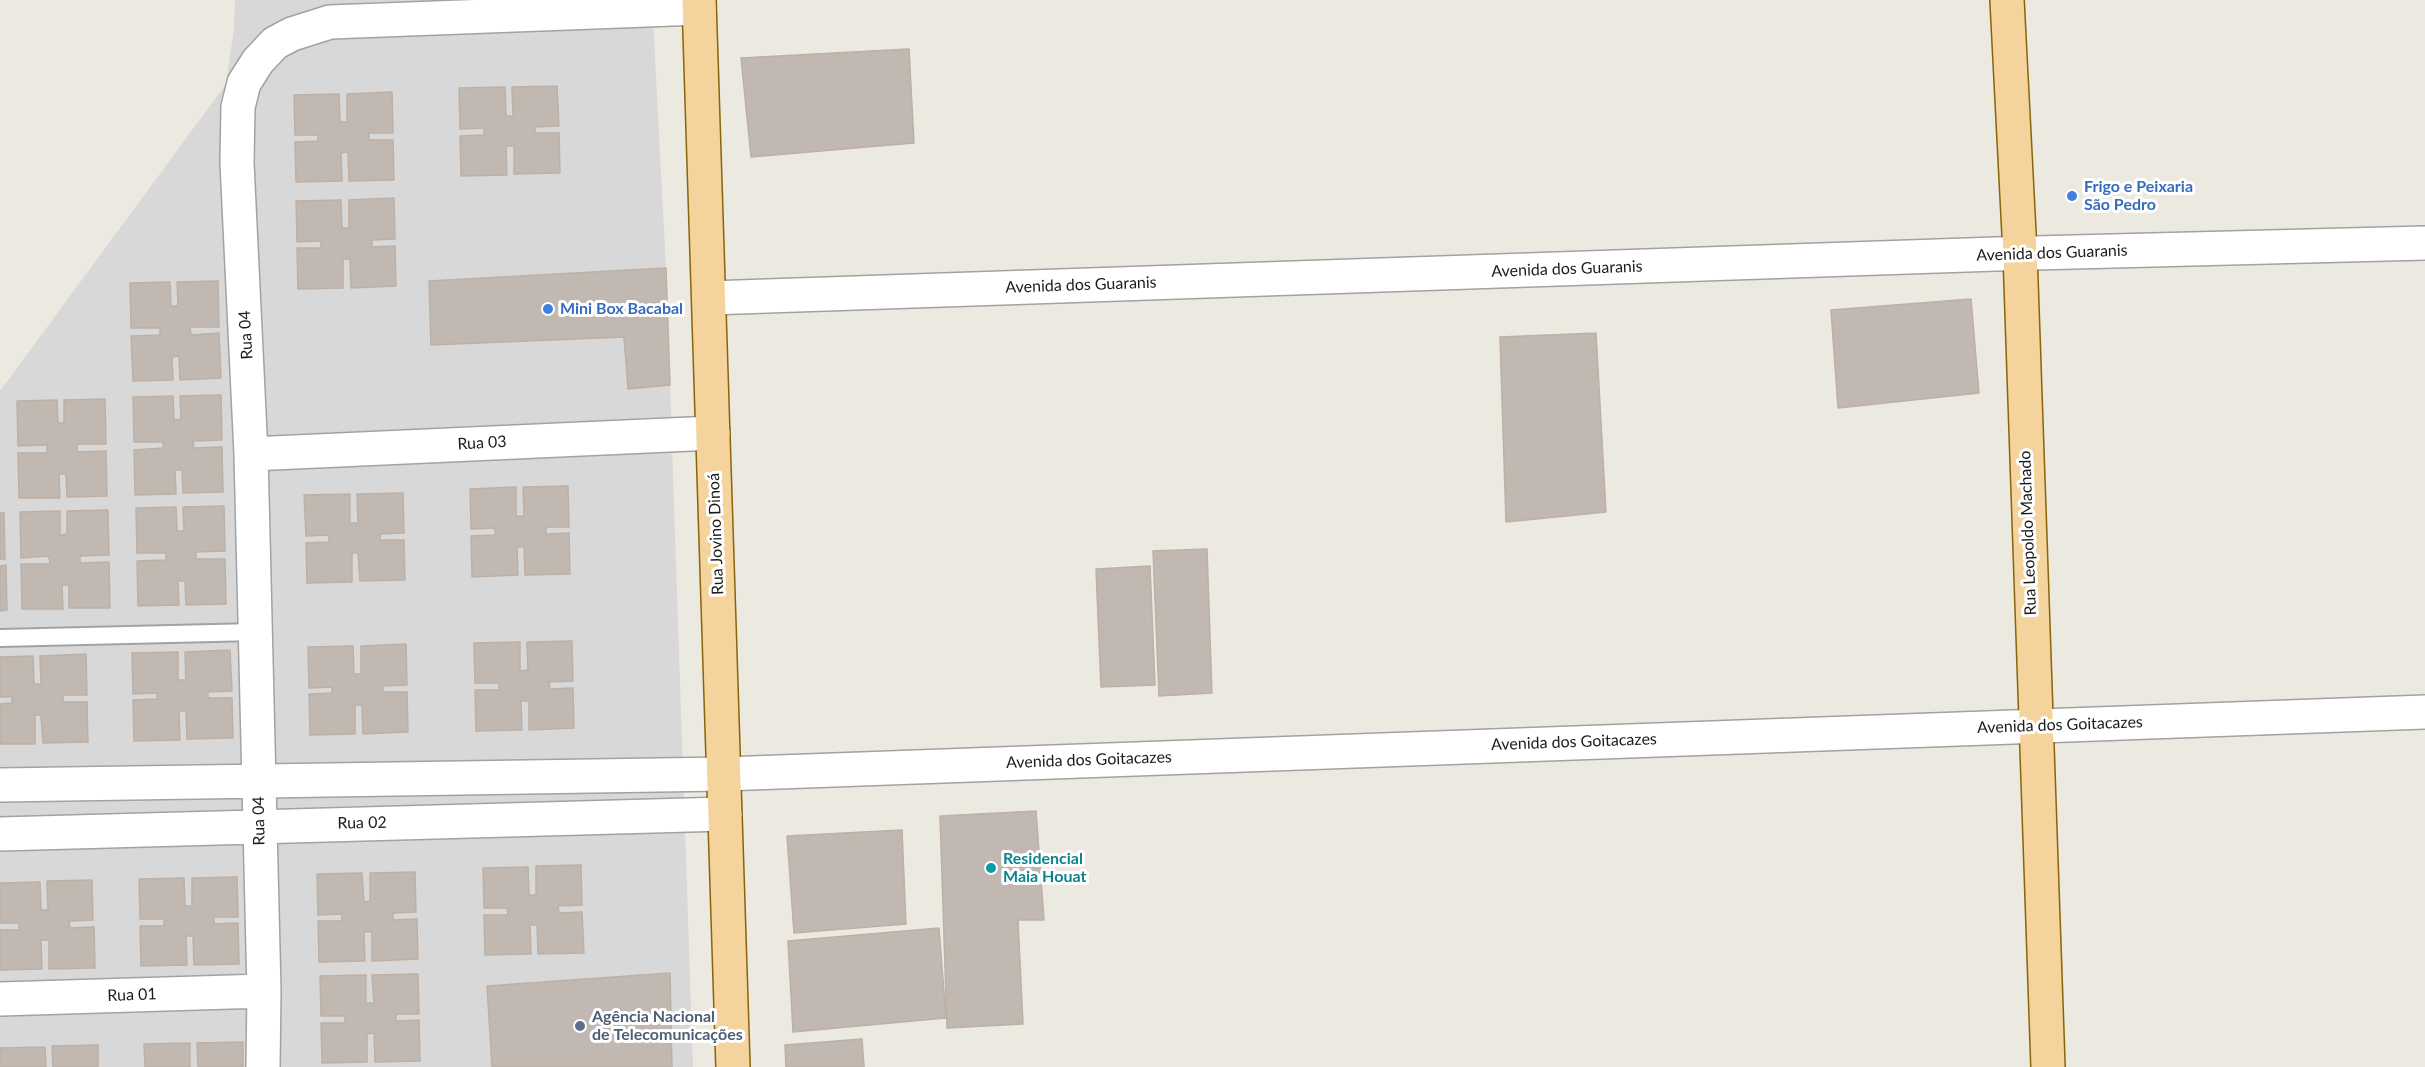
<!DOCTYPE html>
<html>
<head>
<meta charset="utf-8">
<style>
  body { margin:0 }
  canvas { display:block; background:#ece9e1 }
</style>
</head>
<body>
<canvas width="2425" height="1067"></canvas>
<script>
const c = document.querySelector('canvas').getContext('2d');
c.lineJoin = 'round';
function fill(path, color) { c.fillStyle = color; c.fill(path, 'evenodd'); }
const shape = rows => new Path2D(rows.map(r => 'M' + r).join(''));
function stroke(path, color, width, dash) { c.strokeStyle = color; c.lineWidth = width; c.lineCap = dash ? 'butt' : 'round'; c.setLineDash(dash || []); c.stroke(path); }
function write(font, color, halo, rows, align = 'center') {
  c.font = font + ' Lato,sans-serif'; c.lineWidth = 6; c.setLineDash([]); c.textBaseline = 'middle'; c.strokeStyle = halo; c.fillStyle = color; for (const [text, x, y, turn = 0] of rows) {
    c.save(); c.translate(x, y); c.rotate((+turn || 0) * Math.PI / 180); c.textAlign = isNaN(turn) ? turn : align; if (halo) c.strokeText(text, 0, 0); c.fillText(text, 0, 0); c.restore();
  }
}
const residential = shape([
  [235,0,652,0,666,268,693,1067,0,1067,0,391,226,84,234,28]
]);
const building = shape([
  [909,49,914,143,751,157,741,58,909,49],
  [557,86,559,126,535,127,535,133,559,133,560,173,514,174,514,146,506,146,507,175,461,176,460,136,484,135,484,128,460,129,459,88,505,87,506,116,513,116,512,87,557,86],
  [392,92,393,133,369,133,369,140,393,140,394,180,349,181,348,152,341,153,342,181,296,182,295,142,318,141,318,135,295,135,294,95,339,94,340,122,347,122,347,94,392,92],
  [394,198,395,239,372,240,372,247,395,246,396,286,351,288,350,259,343,259,343,288,298,289,297,248,321,248,321,241,297,242,296,201,341,200,342,228,349,228,349,200,394,198],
  [666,268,670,385,628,389,624,337,431,345,429,281,666,268],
  [218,281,219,327,190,327,191,335,219,333,221,378,180,380,179,356,172,357,173,380,133,381,131,336,160,335,160,328,131,328,130,283,170,282,171,306,178,306,177,282,218,281],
  [1971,299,1979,393,1838,408,1831,310,1971,299],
  [1596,333,1606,512,1506,522,1500,337,1596,333],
  [221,395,222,440,193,441,194,448,222,447,223,492,183,493,182,470,175,470,176,494,135,495,134,450,163,448,163,442,134,442,133,397,173,396,174,420,181,419,180,396,221,395],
  [105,399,106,444,77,444,77,452,106,451,107,496,67,497,66,474,59,474,60,498,19,498,18,453,47,453,47,445,18,446,17,401,57,400,58,423,64,423,64,400,105,399],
  [568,486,569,527,546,527,546,534,569,533,570,574,525,575,524,547,517,547,518,575,472,577,471,536,495,535,495,528,471,529,470,489,516,487,516,516,524,516,523,487,568,486],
  [403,493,404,533,380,534,380,540,404,540,405,580,360,581,358,553,352,553,352,582,307,583,306,543,329,542,329,535,306,536,304,495,350,494,350,523,358,523,357,494,403,493],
  [224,506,225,551,196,552,196,559,225,559,226,604,186,605,185,581,178,581,179,605,138,606,137,561,166,560,166,553,137,553,136,508,176,507,177,531,184,531,183,507,224,506],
  [108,510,109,555,80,556,80,563,109,562,110,608,69,608,69,585,62,585,63,609,22,609,21,564,50,564,49,556,21,558,20,512,60,511,60,535,67,534,67,511,108,510],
  [0,513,4,513,5,559,0,559,0,513],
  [1207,549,1212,693,1159,696,1153,551,1207,549],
  [6,565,7,610,0,611,0,566,6,565],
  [1150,566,1155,685,1101,687,1096,569,1150,566],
  [572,641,573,681,549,682,550,689,573,688,574,728,529,730,529,701,521,701,522,730,476,731,475,690,499,690,499,683,475,683,474,643,520,642,520,671,528,670,527,642,572,641],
  [406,644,407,685,383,686,383,692,407,692,408,732,363,734,362,705,355,705,355,734,310,735,309,694,332,693,332,687,309,688,308,647,353,646,354,674,361,674,361,646,406,644],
  [230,650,232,691,208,692,208,698,232,698,233,738,187,739,186,711,179,711,180,740,134,741,133,700,157,699,157,693,133,694,132,653,178,652,178,680,186,680,185,652,230,650],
  [86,654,87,695,63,695,63,702,87,702,88,742,43,743,41,715,35,715,35,744,0,744,0,704,12,703,12,697,0,697,0,657,33,656,34,684,41,684,40,656,86,654],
  [1036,811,1044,920,1018,920,1023,1024,947,1028,940,816,1036,811],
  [902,830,906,924,794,933,787,836,902,830],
  [581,865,582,905,558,906,559,913,582,912,584,953,538,954,537,925,530,925,531,954,485,955,484,915,508,915,507,908,484,908,483,868,528,867,529,895,536,895,536,866,581,865],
  [415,872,416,912,393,913,393,920,417,919,418,959,372,961,372,932,364,932,365,961,319,962,318,921,342,921,342,914,318,915,317,874,362,873,364,902,370,901,370,873,415,872],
  [237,877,238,917,214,917,214,924,238,923,239,964,194,965,193,936,186,936,187,965,141,966,140,926,164,926,164,919,140,919,139,879,184,878,185,906,192,906,192,878,237,877],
  [92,880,93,920,69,921,70,928,94,927,95,968,49,969,49,940,41,940,42,969,0,970,0,930,19,930,19,923,0,923,0,883,40,882,41,910,48,910,47,881,92,880],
  [939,928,946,1018,793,1032,788,941,939,928],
  [670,973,672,1067,492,1067,487,986,670,973],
  [418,974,419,1014,396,1014,396,1021,419,1020,420,1061,375,1062,374,1033,367,1034,367,1062,322,1063,321,1023,345,1023,345,1016,321,1016,320,976,366,975,366,1003,374,1003,372,975,418,974],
  [862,1039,864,1067,786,1067,785,1045,862,1039],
  [243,1042,243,1067,198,1067,197,1043,243,1042],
  [190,1043,190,1067,145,1067,144,1044,190,1043],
  [98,1045,98,1067,53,1067,52,1046,98,1045],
  [45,1047,46,1067,0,1067,0,1048,45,1047]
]);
const lane = shape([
  [0,638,256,632]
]);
const street = shape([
  [709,298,1996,254,2425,243],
  [251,454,713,433],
  [0,785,724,774,2425,712],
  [0,834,725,814],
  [0,999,264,991],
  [263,1067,264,991,251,454,237,163,238,107,244,83,258,61,275,43,292,34,330,22,699,8]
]);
const primary = shape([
  [699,0,733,1067],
  [2007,0,2020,253,2048,1067]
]);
const markers = [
  [2072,196,6,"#3f7fe0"],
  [548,309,6,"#3f7fe0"],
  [991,868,6,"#0f9aa8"],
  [580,1026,6,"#5c6f8a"]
];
const shopNames = [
  ["Frigo e Peixaria",2084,187],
  ["São Pedro",2084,205],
  ["Mini Box Bacabal",560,309]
];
const streetNames = [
  ["Avenida dos Guaranis",2052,253,-2],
  ["Avenida dos Guaranis",1567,269,-2],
  ["Avenida dos Guaranis",1081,285,-2],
  ["Rua 04",246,335,-93],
  ["Rua 03",482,443,-3],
  ["Rua Leopoldo Machado",2028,533,-92],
  ["Rua Jovino Dinoá",716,534,-92],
  ["Avenida dos Goitacazes",2060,725,-2],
  ["Avenida dos Goitacazes",1574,742,-2],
  ["Avenida dos Goitacazes",1089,760,-2],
  ["Rua 04",259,821,-91],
  ["Rua 02",362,823,-1],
  ["Rua 01",132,995,-2]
];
const cultureNames = [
  ["Residencial",1003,859],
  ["Maia Houat",1003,877]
];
const serviceNames = [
  ["Agência Nacional",592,1017],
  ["de Telecomunicações",592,1035]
];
fill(residential, '#d9d8d8');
fill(building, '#c0b8b1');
stroke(building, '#bdb0a5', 1.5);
stroke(lane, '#a2a2a2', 20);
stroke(street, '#a2a2a2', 36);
stroke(primary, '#896409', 36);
stroke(lane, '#fff', 16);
stroke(street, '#fff', 33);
stroke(primary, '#f5d39d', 33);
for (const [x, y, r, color] of markers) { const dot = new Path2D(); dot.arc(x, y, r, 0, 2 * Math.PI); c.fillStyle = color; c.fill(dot); stroke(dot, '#fff', 2); }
write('bold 16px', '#366cbe', '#fff', shopNames, 'left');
write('16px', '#1b1b1b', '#fff', streetNames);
write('bold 16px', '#0d838f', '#fff', cultureNames, 'left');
write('bold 16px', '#4e5e75', '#fff', serviceNames, 'left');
</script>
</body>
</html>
